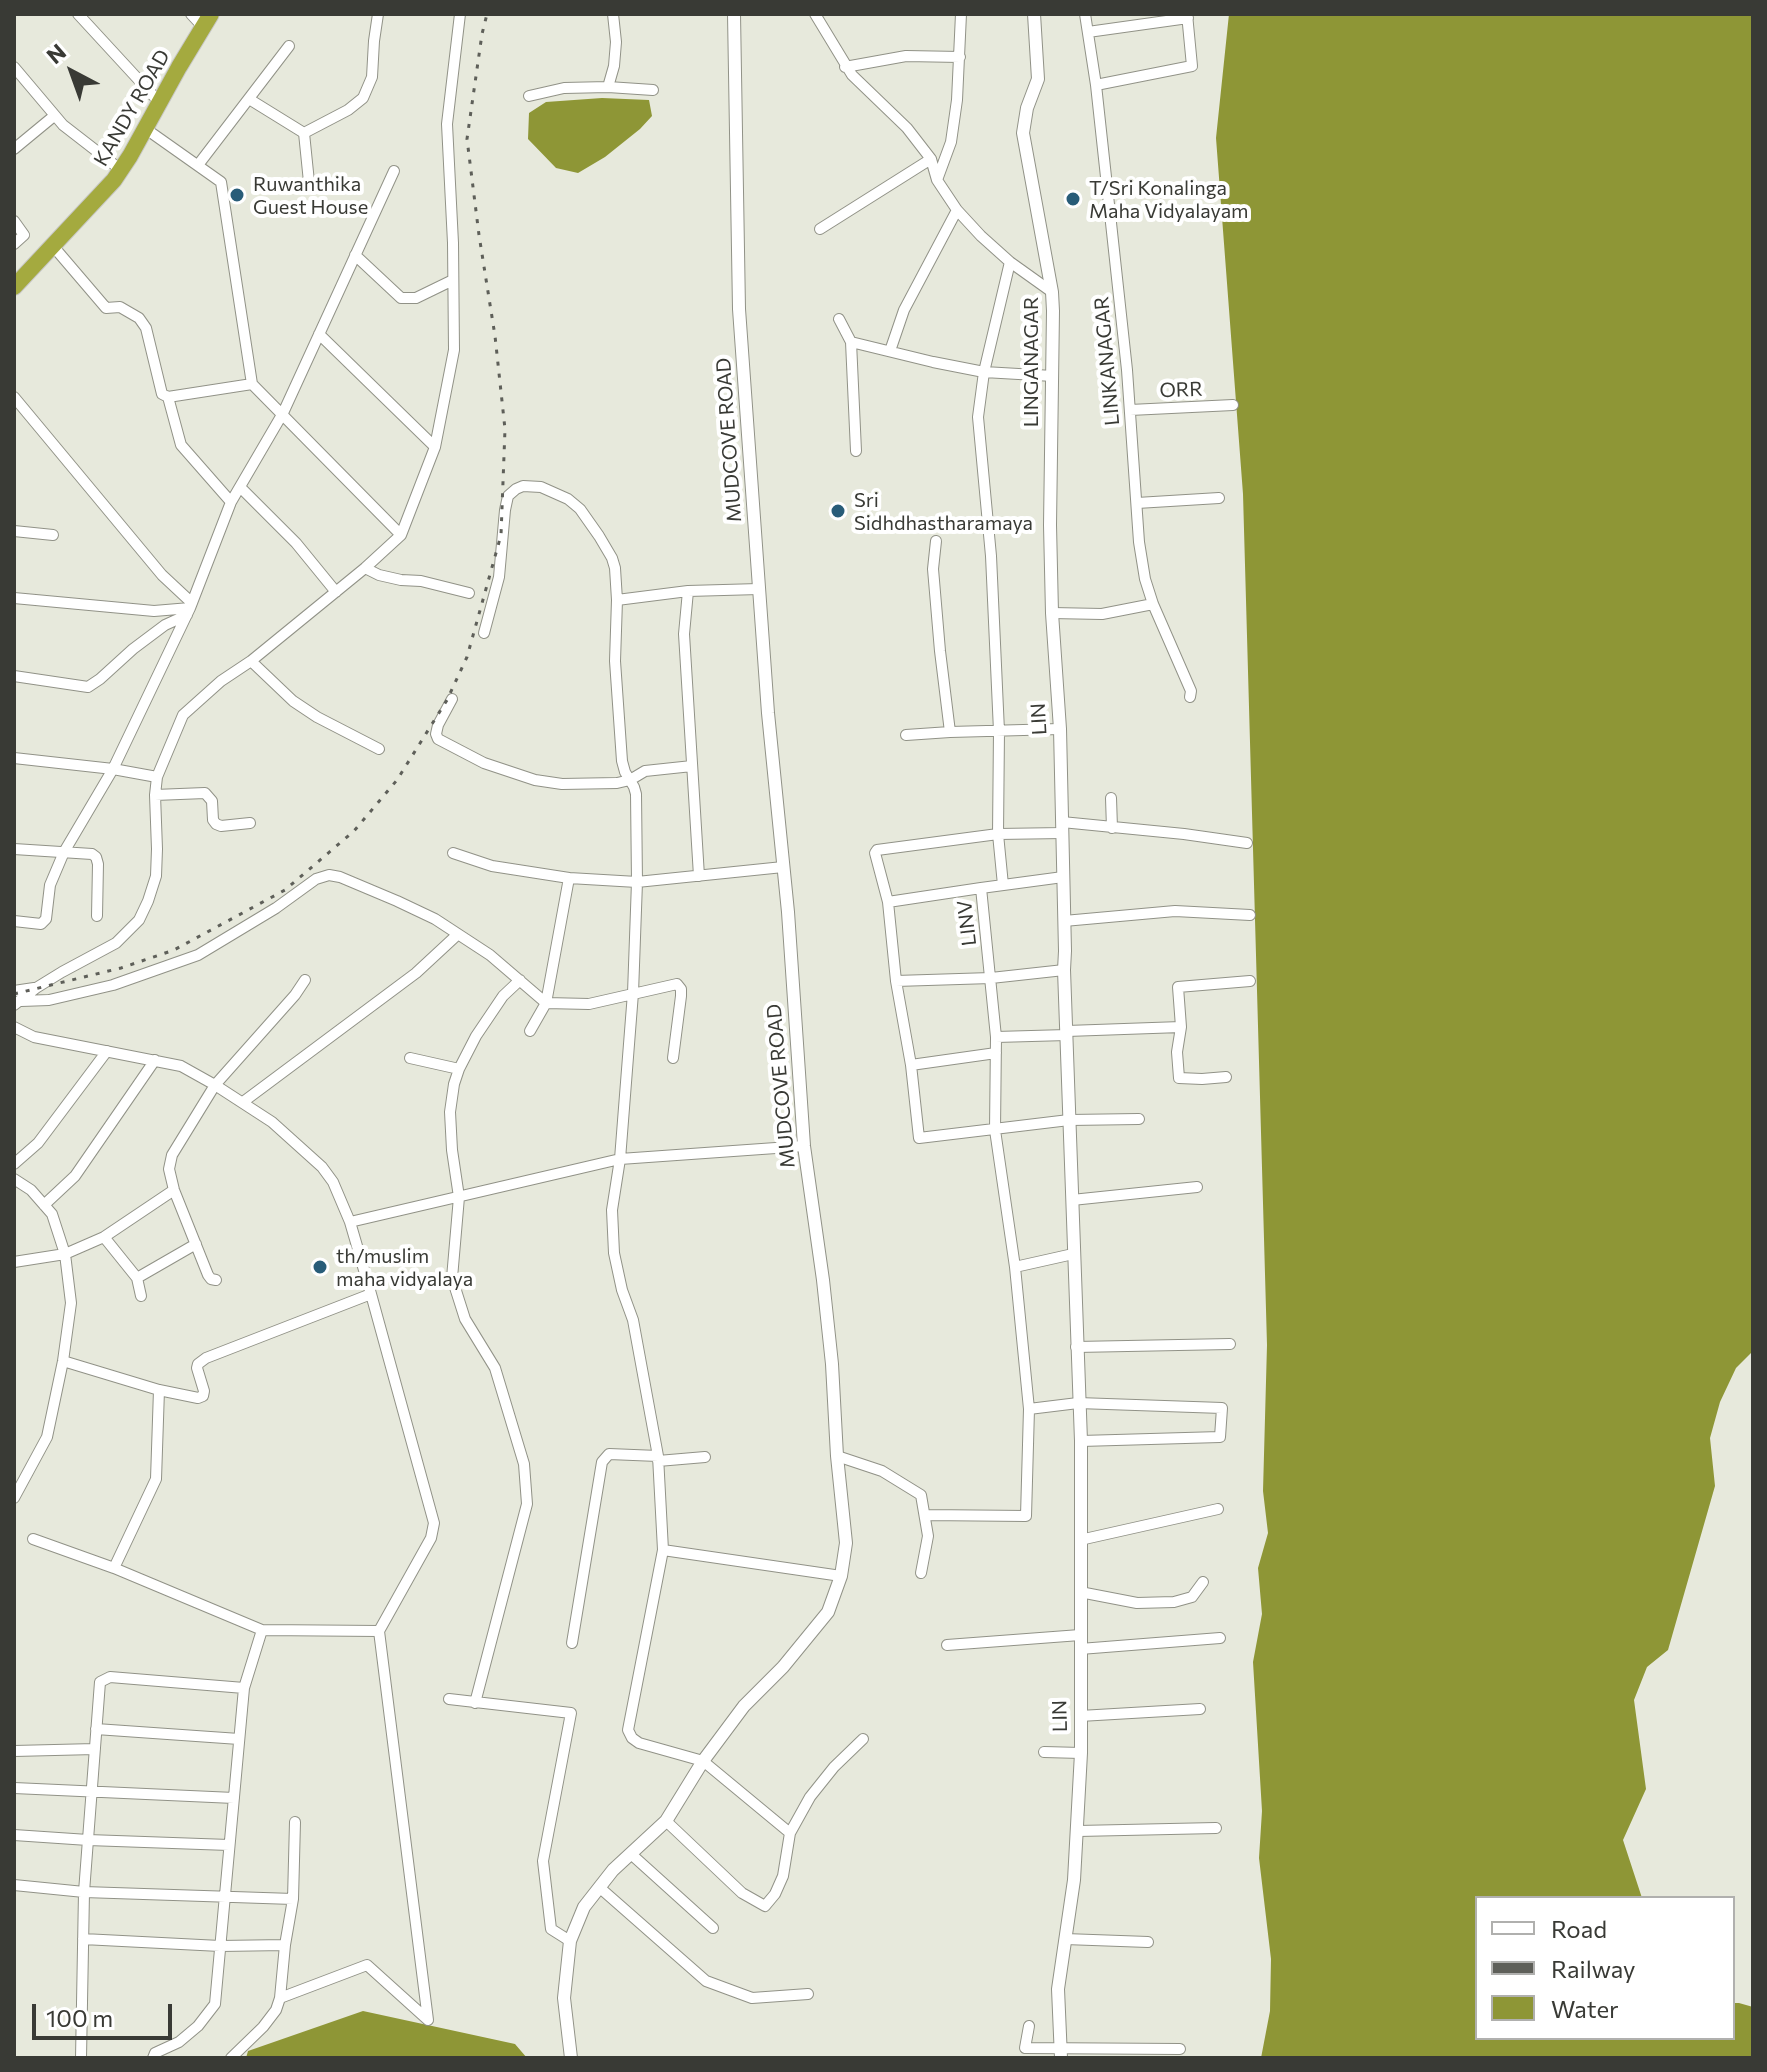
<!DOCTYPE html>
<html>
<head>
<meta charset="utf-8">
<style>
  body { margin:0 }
  #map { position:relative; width:1767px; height:2072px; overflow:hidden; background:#e7e9dc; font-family:Commissioner,sans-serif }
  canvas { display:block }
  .frame { position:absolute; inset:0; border:16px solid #393a35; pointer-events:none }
  .legend { position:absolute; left:1475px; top:1896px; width:260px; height:144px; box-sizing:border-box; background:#fff; border:2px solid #b0b0ae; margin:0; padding:10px 14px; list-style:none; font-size:24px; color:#393a35 }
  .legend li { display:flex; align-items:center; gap:16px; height:40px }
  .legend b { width:40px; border:2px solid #b0b0ae }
  .north { position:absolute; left:32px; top:32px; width:80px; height:80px; -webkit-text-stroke:6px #fff; paint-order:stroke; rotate:319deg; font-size:22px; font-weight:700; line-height:32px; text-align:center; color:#393a35 }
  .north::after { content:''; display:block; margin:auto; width:28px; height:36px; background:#393a35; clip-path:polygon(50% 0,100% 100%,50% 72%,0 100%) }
  .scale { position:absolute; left:32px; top:2004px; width:140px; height:36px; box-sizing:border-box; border:4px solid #393a35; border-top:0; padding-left:10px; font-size:24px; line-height:28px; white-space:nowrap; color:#393a35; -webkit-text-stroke:6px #fff; paint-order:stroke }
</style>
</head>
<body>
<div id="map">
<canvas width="1767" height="2072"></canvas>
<div class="frame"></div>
<ul class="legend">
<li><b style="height:10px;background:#fff"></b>Road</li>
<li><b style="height:10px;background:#5e5f59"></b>Railway</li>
<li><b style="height:22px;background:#8e9636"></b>Water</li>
</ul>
<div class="north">N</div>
<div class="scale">100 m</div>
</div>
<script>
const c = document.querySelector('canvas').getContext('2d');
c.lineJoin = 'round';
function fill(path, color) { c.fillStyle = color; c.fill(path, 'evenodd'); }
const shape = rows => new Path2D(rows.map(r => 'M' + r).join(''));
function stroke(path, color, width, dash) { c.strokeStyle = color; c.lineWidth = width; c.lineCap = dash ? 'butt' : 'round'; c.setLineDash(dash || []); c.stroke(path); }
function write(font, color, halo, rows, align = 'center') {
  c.font = font + ' Commissioner,sans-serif'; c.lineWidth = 8; c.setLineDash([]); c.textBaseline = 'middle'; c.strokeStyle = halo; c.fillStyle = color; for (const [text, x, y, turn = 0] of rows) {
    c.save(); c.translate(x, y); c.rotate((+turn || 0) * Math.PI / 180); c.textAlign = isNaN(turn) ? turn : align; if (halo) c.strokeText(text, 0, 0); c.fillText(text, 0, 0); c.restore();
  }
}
const water = shape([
  [1229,14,1753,14,1753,1351,1736,1368,1720,1402,1710,1438,1715,1486,1668,1650,1647,1667,1634,1700,1646,1789,1623,1840,1642,1898,1477,1898,1477,2038,1733,2038,1733,2003,1739,2003,1753,2007,1753,2058,1261,2058,1270,2011,1271,1959,1259,1858,1262,1811,1253,1662,1262,1614,1258,1568,1268,1533,1263,1491,1267,1345,1243,494,1216,138],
  [602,98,649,100,652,116,640,129,605,157,578,173,556,168,528,139,529,113,546,102],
  [363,2011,515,2044,527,2058,246,2058,248,2051]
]);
const minor = shape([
  [78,14,160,103],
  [191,14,203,27],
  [815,14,852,75,907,128,931,159,937,180,957,210,981,236,1010,262,1052,292],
  [1085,14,1096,85,1127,370,1139,542,1145,579,1153,604,1191,691,1190,697],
  [1088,32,1188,18],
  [14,67,63,125,121,170],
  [845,67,906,56,960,57],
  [1096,85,1192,66,1187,14],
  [608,87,614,66,616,42,613,14],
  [529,96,564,88,608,87,653,90],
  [249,99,304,133,309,182],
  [146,129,221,182,252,384],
  [304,133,348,110,363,98,372,77,374,41,378,14],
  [14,149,54,116],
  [198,165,289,46],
  [937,180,951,142,957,100,961,14],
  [14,221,24,235,14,244],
  [820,229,931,159],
  [53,246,106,308,120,307,139,318,146,328,162,394,168,397,252,384,401,535],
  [355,255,401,298,416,298,453,280],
  [1010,262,984,372,978,417,991,556,999,731,998,834,1063,833],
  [839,319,851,342,856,451],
  [319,334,435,447],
  [851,342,933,362,984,372,1053,376],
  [890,351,904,310,957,210],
  [14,397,162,575,192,603],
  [168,397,181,445,231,502],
  [1130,410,1233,405],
  [240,487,296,543,336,592],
  [1137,503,1219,498],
  [14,531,53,535],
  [936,541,933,569,940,651,950,732,1060,729],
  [365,568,379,575,401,580,421,581,469,593],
  [688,591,684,634,699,876],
  [14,598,154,611,190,608],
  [617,600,688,591,759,589],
  [1052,613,1102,614,1153,604],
  [484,633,499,577,505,510,508,496,516,489,523,486,541,487,568,499,580,509,599,536,612,558,615,568,617,600,615,661,622,761,625,772,634,787,636,794,637,882,633,993,620,1159,612,1210,614,1253,622,1290,633,1320,658,1456,663,1550,628,1730,632,1738,639,1743,703,1761,790,1833,810,1797,834,1767,863,1739],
  [251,661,293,701,317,717,379,749],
  [14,676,88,687,100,679,133,649,165,625,187,615],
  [452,699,438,725,436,734,438,739,484,763,535,780,562,784,617,783,630,780,645,771,692,766],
  [906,735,950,732],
  [14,758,113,769,157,777],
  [155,795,205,793,212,801,213,820,216,824,221,826,250,823],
  [1111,798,1112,828],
  [1062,822,1184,834,1247,843],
  [14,849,92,854,96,857,98,864,97,916],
  [453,853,492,866,569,878,637,882,783,867],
  [1063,877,981,888,996,1037,995,1130,1015,1267,1073,1254],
  [888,902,875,853,877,850,998,834,1003,885],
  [14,921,41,924,46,919,50,885,64,852,113,769,190,608,231,502,283,413,394,171],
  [1064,921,1175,911,1250,915],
  [1064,970,991,978,896,981,911,1065,919,1138,1069,1120,1139,1119],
  [896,981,888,902,981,888],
  [14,991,34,988],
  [21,1001,49,1000,113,985,198,955,276,908,316,879,329,875,340,877,397,901,435,919,490,955,546,1003,589,1004,677,984,681,989,681,996,673,1058],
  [14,1005,36,988,62,972,116,943,139,920,148,901,156,876,157,849,155,795,157,777,183,715,221,681,251,661,365,568,401,535,435,447,454,350,453,243,447,124,460,14],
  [14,1027,34,1037,181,1066,215,1085,272,1122,322,1167,333,1182,350,1222,371,1294,434,1523,431,1538,379,1631,428,2020],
  [1181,1027,1178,987,1250,981],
  [530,1031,546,1003,569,878],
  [1067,1031,1181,1027,1177,1052,1179,1078,1202,1079,1226,1077],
  [996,1037,1067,1035],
  [410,1058,459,1069],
  [911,1065,996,1053],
  [243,1102,416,973,457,935],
  [14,1164,38,1143,107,1051],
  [14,1179,31,1190,52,1214,65,1254,71,1303,63,1361,47,1437,14,1498],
  [1072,1200,1197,1187],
  [44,1205,75,1176,155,1060],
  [350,1222,620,1159,804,1146],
  [104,1237,137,1278,141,1296],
  [14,1262,65,1254,104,1237,174,1190],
  [137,1278,196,1244],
  [216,1280,211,1279,208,1275,174,1190,169,1169,172,1155,215,1085,295,995,305,980],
  [1076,1347,1230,1344],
  [63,1361,159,1390,198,1398,203,1396,204,1391,197,1368,198,1364,206,1358,371,1294],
  [1029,1409,1078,1403,1222,1408,1220,1437,1081,1441],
  [837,1456,882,1471,921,1495,928,1536,921,1573],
  [658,1461,705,1457],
  [926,1515,1026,1516,1029,1409,1015,1267],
  [33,1539,114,1568,262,1630,379,1631],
  [1080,1540,1218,1509],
  [663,1550,841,1576],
  [114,1568,156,1479,159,1390],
  [1080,1592,1137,1603,1174,1602,1192,1597,1203,1582],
  [572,1643,602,1462,609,1454,658,1456],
  [947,1645,1080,1635],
  [1080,1649,1220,1638],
  [449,1699,571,1713,543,1861,551,1929,570,1941],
  [475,1703,527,1504,524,1464,495,1368,465,1319,452,1278,459,1197,452,1150,450,1112,454,1084,459,1069,476,1036,503,996,520,980],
  [1080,1716,1200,1709],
  [96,1729,239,1739],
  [14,1751,95,1749],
  [1044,1752,1081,1753],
  [14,1788,234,1798],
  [666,1821,742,1893,765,1906,775,1894,783,1876,790,1833],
  [1078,1831,1216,1828],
  [14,1835,88,1840,229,1845],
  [631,1854,713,1928],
  [14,1885,84,1892,293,1899],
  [599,1887,706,1981,752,1998,808,1994],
  [83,1939,220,1946,285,1945],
  [1065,1939,1148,1942],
  [280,1998,285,1945,293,1899,295,1822],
  [1029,2026,1025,2048,1180,2049],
  [81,2058,84,1892,100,1682,110,1677,244,1688],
  [153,2058,155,2053,179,2042,198,2026,215,2004,244,1688,262,1630],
  [231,2058,263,2027,276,2010,280,1998,367,1965,428,2020]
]);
const tertiary = shape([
  [1034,14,1038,79,1027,108,1023,133,1052,292,1053,311,1050,525,1052,613,1060,729,1065,951,1064,970,1081,1441,1081,1753,1074,1880,1058,1989,1061,2058],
  [571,2058,564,1998,570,1941,584,1907,613,1870,666,1821,703,1761,744,1706,783,1667,828,1612,841,1576,846,1543,837,1456,832,1364,823,1280,804,1146,788,912,768,713,739,309,734,14]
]);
const trunk = shape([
  [14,287,114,180,130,156,179,67,211,14]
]);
const rail = shape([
  [14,994,121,968,174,950,285,890,354,831,397,780,447,700,467,657,501,535,505,429,495,336,479,235,467,139,482,34,487,14]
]);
const markers = [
  [237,195,8,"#285c78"],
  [1073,199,8,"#285c78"],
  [838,511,8,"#285c78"],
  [320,1267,8,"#285c78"]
];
const streetNames = [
  ["KANDY ROAD",132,108,-60],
  ["LINKANAGAR",1107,361,-95],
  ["LINGANAGAR",1031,362,-90],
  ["ORR",1181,390,-2],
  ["MUDCOVE ROAD",729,440,-94],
  ["LIN",1039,719,-93],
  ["LINV",967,923,-97],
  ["MUDCOVE ROAD",781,1086,-95],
  ["LIN",1060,1716,-91]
];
const poiNames = [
  ["Ruwanthika",253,184],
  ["Guest House",253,207],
  ["T/Sri Konalinga",1089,188],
  ["Maha Vidyalayam",1089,211],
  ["Sri",854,500],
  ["Sidhdhastharamaya",854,523],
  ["th/muslim",336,1256],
  ["maha vidyalaya",336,1279]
];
fill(water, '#8e9636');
stroke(minor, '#919287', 12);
stroke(tertiary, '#919287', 14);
stroke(trunk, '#c8c8c6', 18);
stroke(minor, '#fff', 10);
stroke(tertiary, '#fff', 12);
stroke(trunk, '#a4aa3f', 16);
stroke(rail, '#5e5f59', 3, [4, 8]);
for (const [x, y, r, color] of markers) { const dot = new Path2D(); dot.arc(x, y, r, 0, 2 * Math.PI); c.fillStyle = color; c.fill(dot); stroke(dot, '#fff', 3); }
write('20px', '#393a35', '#fff', streetNames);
write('20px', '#393a35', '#fff', poiNames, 'left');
</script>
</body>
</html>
